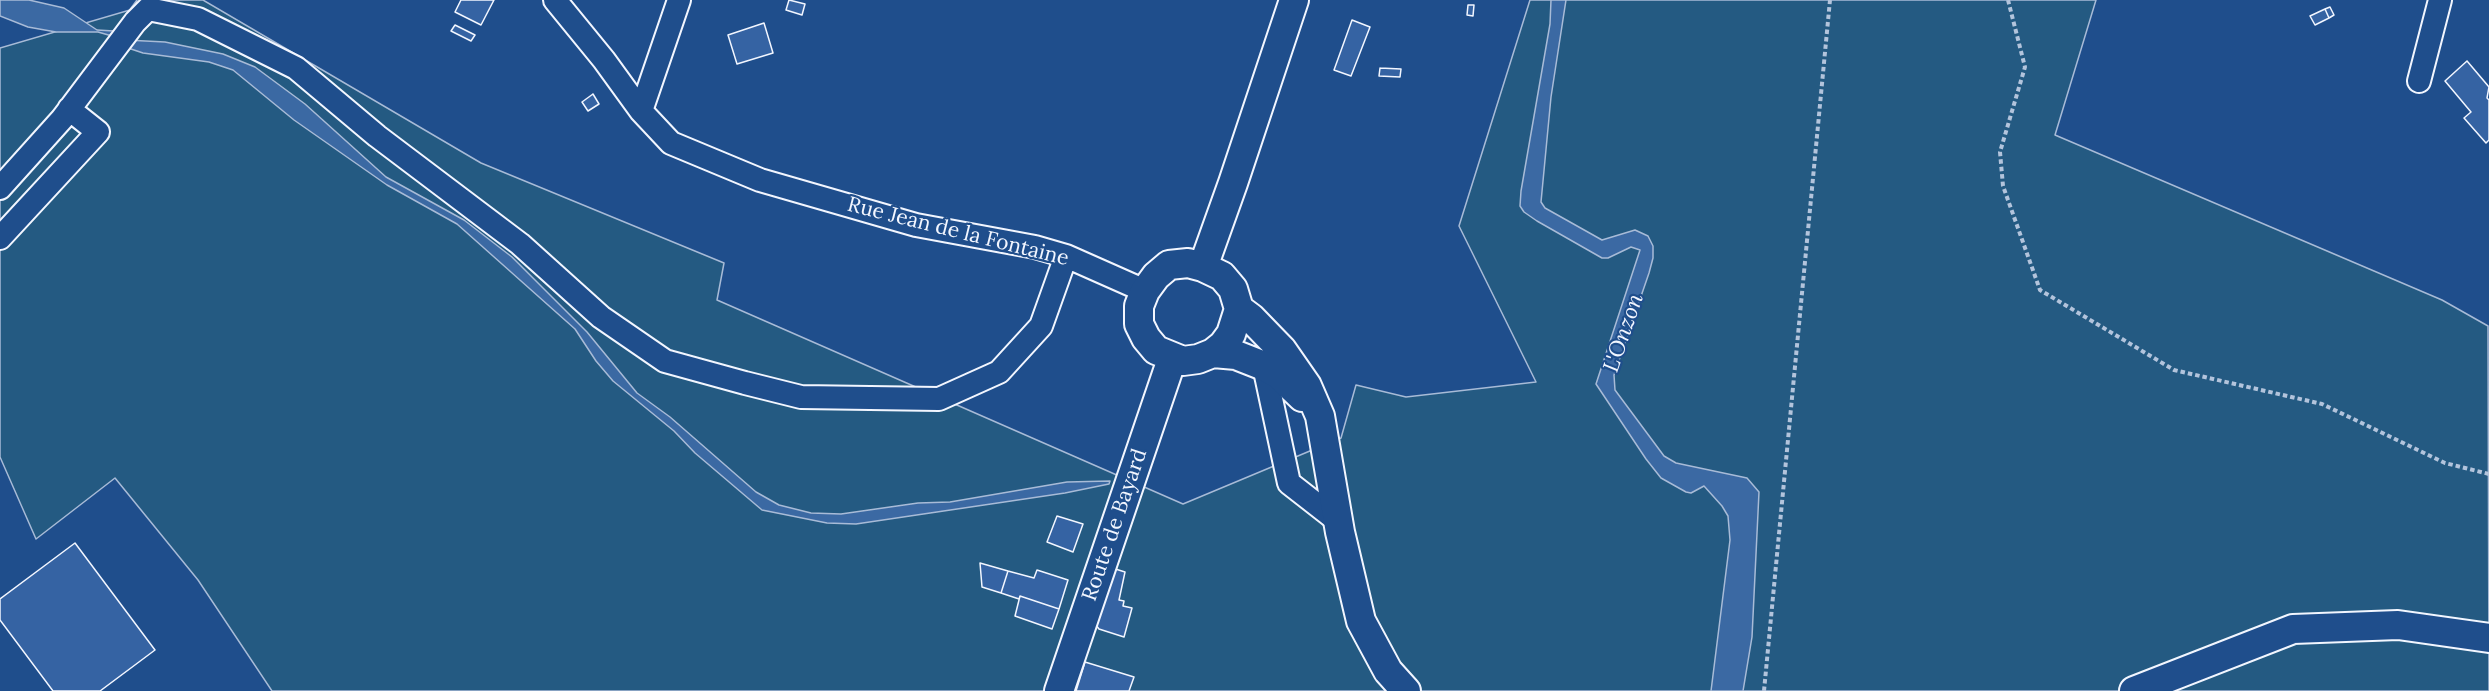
<!DOCTYPE html>
<html>
<head>
<meta charset="utf-8">
<style>
  body { margin:0 }
  canvas { display:block; background:#1f4e8c }
</style>
</head>
<body>
<canvas width="2489" height="691"></canvas>
<script>
const c = document.querySelector('canvas').getContext('2d');
c.lineJoin = 'round';
function fill(path, color) { c.fillStyle = color; c.fill(path, 'evenodd'); }
const shape = rows => new Path2D(rows.map(r => 'M' + r).join(''));
function stroke(path, color, width, dash) { c.strokeStyle = color; c.lineWidth = width; c.lineCap = dash ? 'butt' : 'round'; c.setLineDash(dash || []); c.stroke(path); }
function write(font, color, halo, rows, align = 'center') {
  c.font = font + ' Lora,serif'; c.lineWidth = 4.5; c.setLineDash([]); c.textBaseline = 'middle'; c.strokeStyle = halo; c.fillStyle = color; for (const [text, x, y, turn = 0] of rows) {
    c.save(); c.translate(x, y); c.rotate((+turn || 0) * Math.PI / 180); c.textAlign = isNaN(turn) ? turn : align; if (halo) c.strokeText(text, 0, 0); c.fillText(text, 0, 0); c.restore();
  }
}
const green = shape([
  [164,0,203,0,481,163,724,263,717,300,1183,504,1341,438,1356,385,1406,397,1536,382,1459,226,1530,0,2096,0,2055,135,2442,300,2488,326,2489,691,272,691,198,580,115,478,36,539,0,457,0,48,164,0]
]);
const water = shape([
  [0,0,29,0,64,8,97,30,114,31,137,0,126,40,165,42,223,54,255,67,305,104,386,177,464,220,512,257,587,332,637,393,670,417,756,492,779,505,811,513,841,514,918,503,950,502,1067,482,1110,481,1109,484,1065,493,856,524,827,523,762,510,695,453,674,431,613,381,596,361,575,329,457,224,387,185,294,120,233,70,209,62,143,53,122,46,112,36,98,32,56,32,28,27,0,16,0,0],
  [1551,0,1566,0,1551,97,1541,202,1545,208,1602,240,1635,230,1648,236,1653,246,1653,258,1649,273,1614,375,1615,390,1664,456,1676,463,1747,478,1759,492,1752,637,1743,691,1711,691,1730,540,1728,516,1722,506,1704,486,1691,493,1686,492,1661,478,1646,459,1596,384,1640,250,1631,247,1608,258,1602,258,1537,221,1524,212,1520,206,1521,191,1550,24,1551,0]
]);
const building = shape([
  [461,0,494,0,481,25,455,12,461,0],
  [789,0,805,4,802,15,786,10,789,0],
  [1468,5,1474,5,1473,16,1467,15,1468,5],
  [2330,7,2334,15,2329,18,2325,9,2330,7],
  [2325,9,2329,18,2315,25,2310,16,2325,9],
  [1352,20,1370,27,1351,76,1334,70,1352,20],
  [764,23,773,53,737,64,728,35,764,23],
  [455,25,475,35,471,41,451,31,455,25],
  [2467,61,2489,87,2487,98,2489,100,2489,140,2486,143,2464,118,2471,112,2445,81,2467,61],
  [1380,68,1401,69,1400,77,1379,76,1380,68],
  [593,94,599,104,588,111,582,102,593,94],
  [1057,516,1083,524,1073,552,1047,542,1057,516],
  [75,543,155,650,100,691,53,691,0,620,0,599,75,543],
  [980,563,1008,571,1001,593,982,587,980,563],
  [1109,567,1125,572,1119,600,1124,601,1123,606,1132,608,1124,637,1099,629,1091,619,1109,567],
  [1037,570,1068,580,1059,609,1020,596,1019,599,1001,593,1008,571,1034,578,1037,570],
  [1020,596,1059,609,1052,629,1015,616,1020,596],
  [1085,662,1134,677,1129,691,1076,691,1085,662]
]);
const path = shape([
  [2008,0,2025,67,2000,152,2003,186,2040,290,2174,370,2322,404,2445,463,2489,474],
  [1764,691,1830,0]
]);
const minor = shape([
  [555,0,604,60,641,111,671,143,760,180,916,225,1035,247,1066,256,1145,291],
  [2419,81,2440,0],
  [641,111,679,0],
  [0,188,62,119,135,22,148,9,198,19,296,68,377,136,520,244,601,317,665,361,745,383,801,397,939,399,999,372,1041,326,1066,256],
  [0,238,98,132,69,109],
  [1264,366,1289,483,1339,522]
]);
const major = shape([
  [1188,263,1203,267,1222,276,1233,289,1239,309,1231,334,1223,345,1213,353,1198,359,1183,361,1156,350,1146,338,1139,324,1139,306,1145,291,1156,276,1169,265,1188,263],
  [1203,267,1233,183,1294,0],
  [1239,309,1251,318,1282,350,1307,386,1320,416,1340,532,1361,621,1388,671,1406,691],
  [1213,353,1236,355,1264,366,1278,374,1302,397],
  [1059,691,1172,359],
  [2134,691,2293,629,2398,625,2489,638]
]);
const streetNames = [
  ["Rue Jean de la Fontaine",958,232,14],
  ["Route de Bayard",1115,525,-71]
];
const waterNames = [
  ["L'Onzon",1624,333,-71]
];
fill(green, '#245a82');
stroke(green, '#a8bbd7', 1.5);
fill(water, '#3b69a3');
stroke(water, '#a8bbd7', 1.5);
fill(building, '#3563a3');
stroke(building, '#f2f6ff', 1.5);
stroke(minor, '#f2f6ff', 26);
stroke(major, '#f2f6ff', 32);
stroke(path, '#b3c4dc', 4, [4.5, 3]);
stroke(minor, '#1f4e8c', 22);
stroke(major, '#1f4e8c', 28);
write('21px', '#f2f6ff', '#1f4e8c', streetNames);
write('italic 22px', '#f2f6ff', '#1f4e8c', waterNames);
</script>
</body>
</html>
